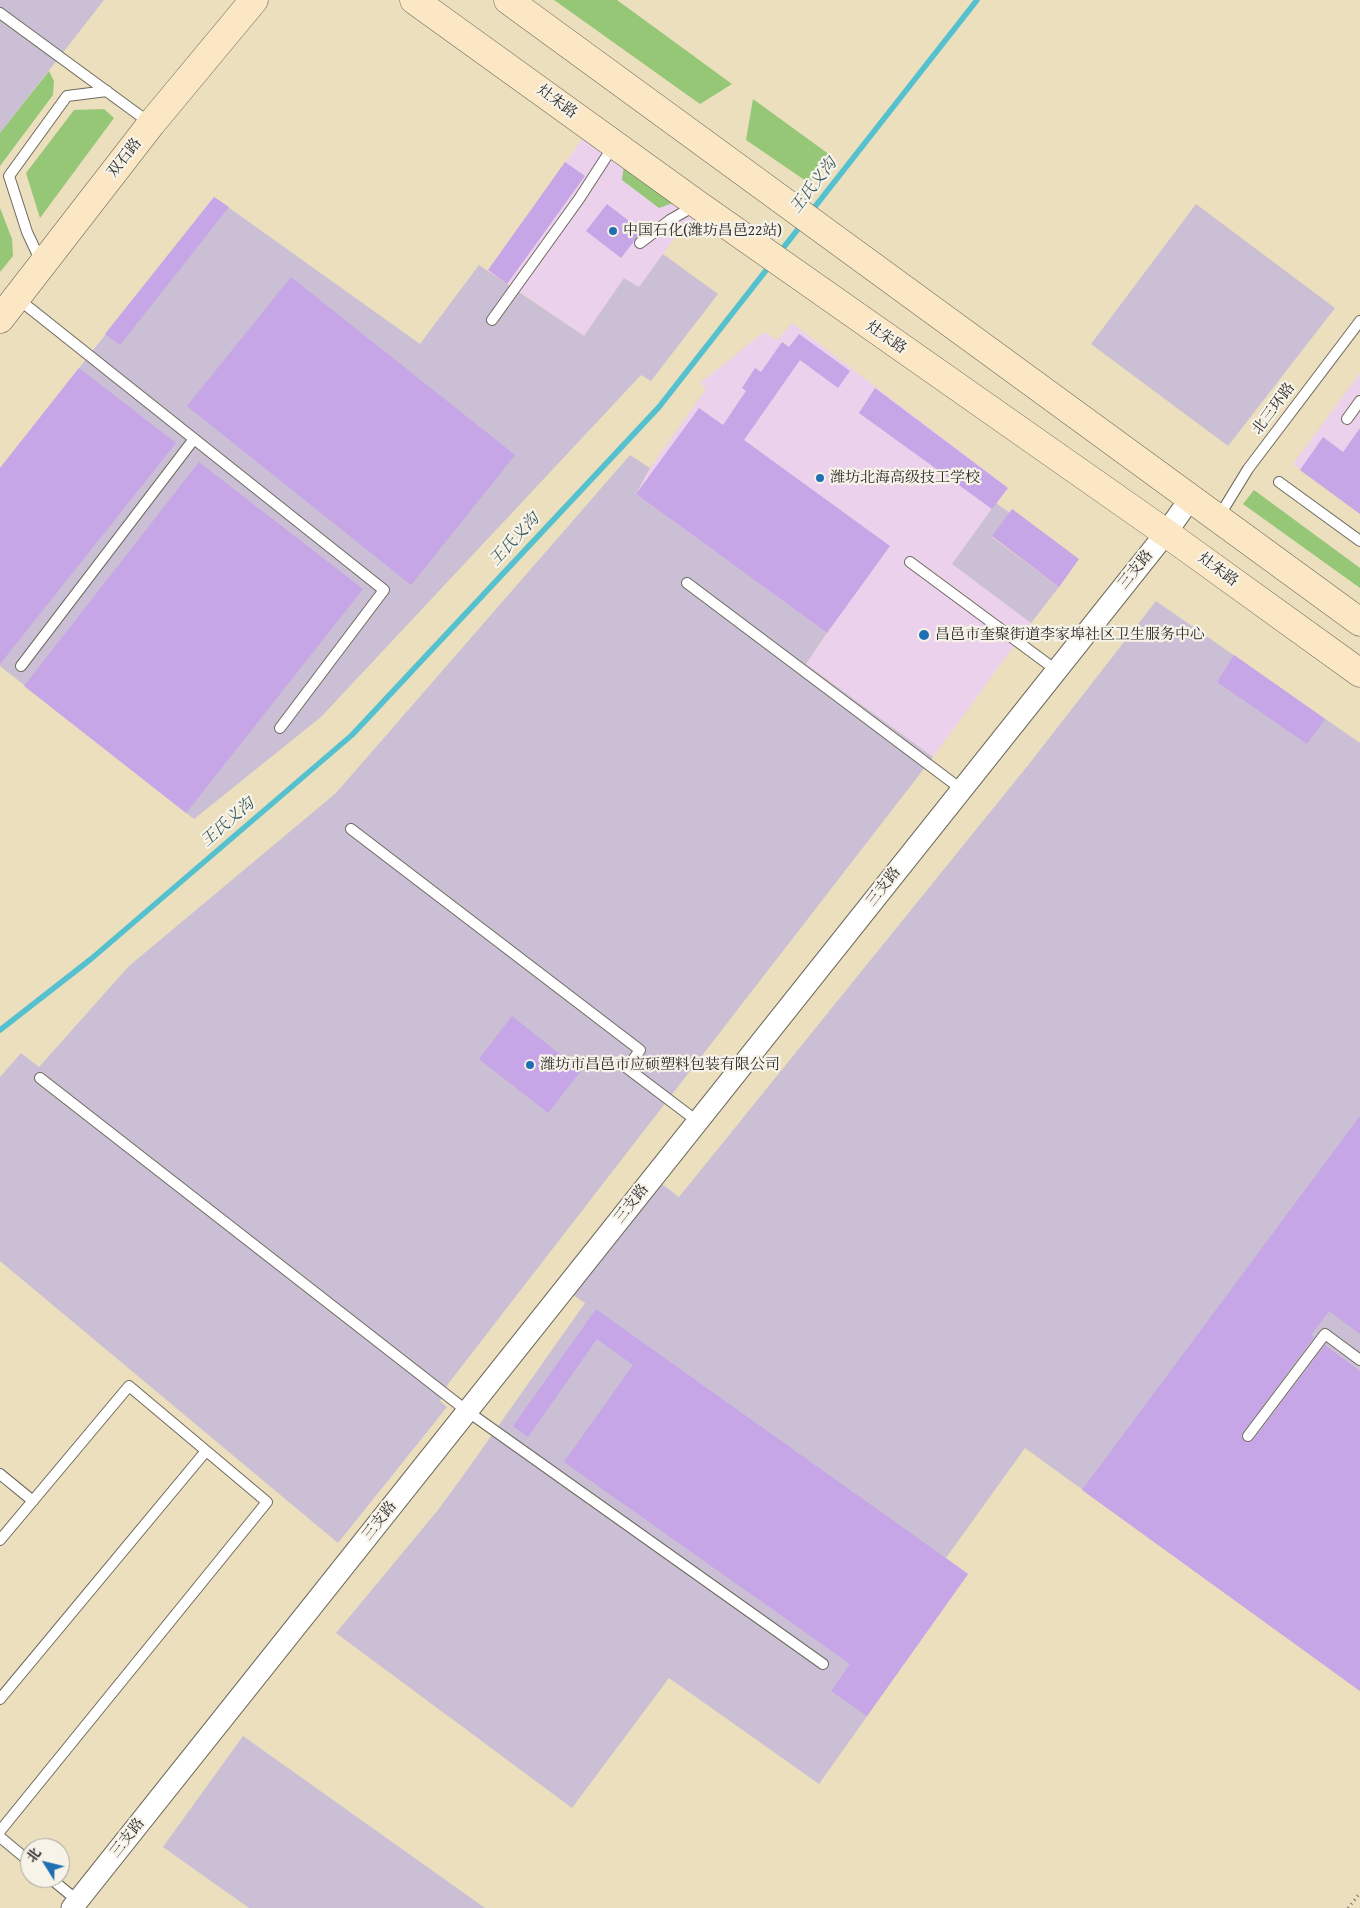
<!DOCTYPE html>
<html>
<head>
<meta charset="utf-8">
<style>
  body { margin:0 }
  #map { position:relative; width:1360px; height:1908px; overflow:hidden; background:#ebdfbe; font-family:"Gentium Book Plus","Noto Serif SC",serif }
  canvas { display:block }
  .north { position:absolute; left:20px; top:1838px; width:50px; height:50px; box-sizing:border-box; background:#f7f3e8; border:1px solid #a5a39c; border-radius:50%; rotate:306deg; font-size:14px; font-weight:700; line-height:20px; text-align:center; color:#2b2b2b }
  .north::after { content:''; display:block; margin:auto; width:18px; height:22px; background:#1f6fb2; clip-path:polygon(50% 0,100% 100%,50% 72%,0 100%) }
</style>
</head>
<body>
<div id="map">
<canvas width="1360" height="1908"></canvas>
<div class="north">北</div>
</div>
<script>
const c = document.querySelector('canvas').getContext('2d');
c.lineJoin = 'round';
function fill(path, color) { c.fillStyle = color; c.fill(path, 'evenodd'); }
const shape = rows => new Path2D(rows.map(r => 'M' + r).join(''));
function stroke(path, color, width, dash) { c.strokeStyle = color; c.lineWidth = width; c.lineCap = dash ? 'butt' : 'round'; c.setLineDash(dash || []); c.stroke(path); }
function write(font, color, halo, rows, align = 'center') {
  c.font = font + ' "Gentium Book Plus","Noto Serif SC",serif'; c.lineWidth = 4.5; c.setLineDash([]); c.textBaseline = 'middle'; c.strokeStyle = halo; c.fillStyle = color; for (const [text, x, y, turn = 0] of rows) {
    c.save(); c.translate(x, y); c.rotate((+turn || 0) * Math.PI / 180); c.textAlign = isNaN(turn) ? turn : align; if (halo) c.strokeText(text, 0, 0); c.fillText(text, 0, 0); c.restore();
  }
}
const built = shape([
  [585,135,701,220,676,236,639,288,624,278,584,336,488,270],
  [792,323,1008,488,952,564,1031,623,933,757,806,664,836,621,827,633,636,494,650,468,706,389,700,383,764,332,777,340],
  [1360,373,1360,514,1293,464]
]);
const industrial = shape([
  [0,0,104,0,0,133],
  [214,197,420,344,479,265,584,336,624,278,639,287,663,254,718,294,651,381,641,375,321,717,194,819,0,666,0,468],
  [1196,204,1335,308,1228,446,1091,344],
  [630,455,650,468,636,494,827,633,806,664,933,757,448,1384,440,1401,447,1407,338,1543,0,1261,0,1077,21,1053,39,1067,129,966,336,793],
  [996,503,1010,513,992,537,1059,587,1031,623,952,564],
  [1156,601,1360,743,1360,1691,1025,1448,946,1558,968,1574,819,1784,669,1678,572,1808,336,1633,438,1510,470,1466,585,1303,573,1295,658,1181,679,1197,1029,764],
  [243,1736,485,1908,249,1908,163,1847]
]);
const green = shape([
  [554,0,617,0,732,84,700,104],
  [49,71,54,81,53,95,0,166,0,133],
  [753,99,830,155,809,183,746,140],
  [104,109,114,118,40,218,26,173,74,110],
  [624,164,676,202,659,208,622,180],
  [0,208,12,239,13,256,0,272],
  [1254,490,1360,568,1360,588,1243,504]
]);
const stream = shape([
  [810,213,977,0],
  [780,252,802,224],
  [0,1030,91,959,352,735,659,407,771,264]
]);
const building = shape([
  [565,162,585,176,507,284,488,270],
  [214,197,229,207,120,345,105,334],
  [607,204,642,231,621,258,586,231],
  [291,277,515,455,411,585,187,406],
  [799,334,850,371,838,388,800,360,744,440,890,546,827,633,636,494,699,408,723,425,746,391,742,388,755,368,761,372,782,342,789,347],
  [79,368,176,443,0,664,0,468],
  [875,388,1008,488,992,509,859,413],
  [1360,428,1360,514,1300,470,1323,437,1343,452],
  [199,462,363,589,186,813,24,686],
  [1012,509,1079,559,1059,587,992,536],
  [1234,655,1325,719,1307,744,1217,682],
  [512,1016,581,1071,548,1113,479,1059],
  [1360,1116,1360,1334,1329,1311,1311,1335,1314,1337,1241,1436,1247,1443,1253,1440,1325,1345,1360,1371,1360,1691,1082,1490],
  [596,1309,968,1574,867,1716,831,1691,850,1664,564,1462,633,1365,597,1339,528,1437,513,1426]
]);
const path = shape([
  [1348,1908,1360,1893]
]);
const lane = shape([
  [0,13,150,123],
  [640,243,670,220,696,205],
  [41,262,27,232,9,176,67,96,107,91],
  [17,298,384,590,280,728],
  [492,320,579,199,614,145],
  [1347,419,1360,401],
  [1279,482,1360,541],
  [1218,518,1248,469,1360,321],
  [910,562,1056,670],
  [687,583,961,789],
  [21,666,194,439],
  [351,829,640,1050,627,1068,697,1121],
  [40,1078,467,1411,823,1664],
  [1248,1436,1325,1334,1360,1360],
  [0,1474,33,1501],
  [0,1540,129,1386,267,1502,0,1831],
  [0,1699,206,1451],
  [0,1837,30,1862],
  [50,1878,78,1901]
]);
const street = shape([
  [72,1908,1166,533,1190,499]
]);
const secondary = shape([
  [414,0,697,204,1166,533,1360,673],
  [508,0,1360,622],
  [0,319,151,124,254,0]
]);
const markers = [
  [613,231,5,"#1f6fb2"],
  [820,478,5,"#1f6fb2"],
  [924,635,6,"#1f6fb2"],
  [530,1065,5,"#1f6fb2"]
];
const streetNames = [
  ["灶朱路",557,102,36],
  ["双石路",125,158,-52],
  ["灶朱路",886,338,35],
  ["北三环路",1274,409,-53],
  ["三支路",1136,570,-51],
  ["灶朱路",1218,570,36],
  ["三支路",884,887,-52],
  ["三支路",632,1204,-52],
  ["三支路",380,1521,-52],
  ["三支路",128,1838,-52]
];
const poiNames = [
  ["中国石化(潍坊昌邑22站)",623,231],
  ["潍坊北海高级技工学校",830,478],
  ["昌邑市奎聚街道李家埠社区卫生服务中心",935,635],
  ["潍坊市昌邑市应硕塑料包装有限公司",540,1065]
];
const waterNames = [
  ["王氏义沟",814,186,-52],
  ["王氏义沟",515,540,-47],
  ["王氏义沟",228,823,-41]
];
fill(built, '#ebd1eb');
fill(industrial, '#cbbfd5');
fill(green, '#96c777');
stroke(stream, '#55c1cf', 5.5);
fill(building, '#c6a6e6');
stroke(lane, '#6e6a5e', 12);
stroke(street, '#6e6a5e', 23);
stroke(secondary, '#6e6a5e', 29);
stroke(path, '#6e6a5e', 3, [1, 4]);
stroke(lane, '#fff', 10);
stroke(street, '#fff', 21);
stroke(secondary, '#fbe7c3', 28);
for (const [x, y, r, color] of markers) { const dot = new Path2D(); dot.arc(x, y, r, 0, 2 * Math.PI); c.fillStyle = color; c.fill(dot); stroke(dot, '#f7f3e8', 2); }
write('15px', '#2b2b2b', '#f7f3e8', streetNames);
write('15px', '#2b2b2b', '#f7f3e8', poiNames, 'left');
write('italic 16px', '#38585c', '#f7f3e8', waterNames);
</script>
</body>
</html>
